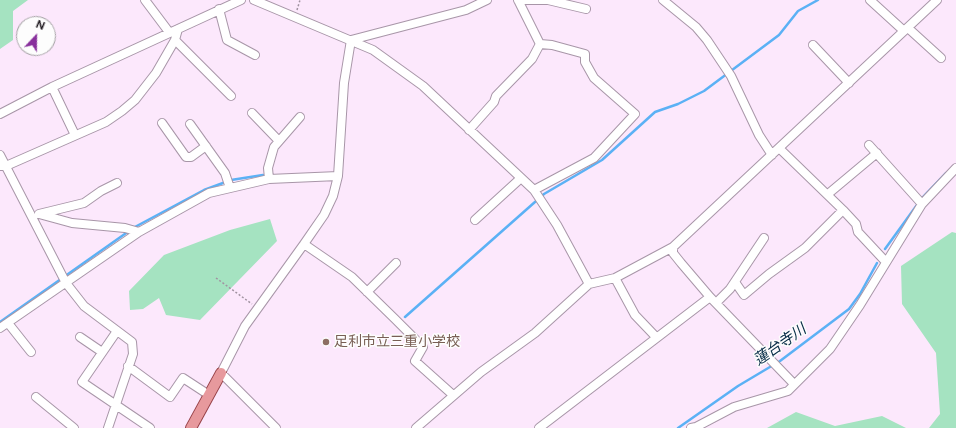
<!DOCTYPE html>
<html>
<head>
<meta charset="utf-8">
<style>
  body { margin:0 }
  #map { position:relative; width:956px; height:428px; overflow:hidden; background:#fce8fc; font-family:Figtree,sans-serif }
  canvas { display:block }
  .north { position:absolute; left:16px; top:16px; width:40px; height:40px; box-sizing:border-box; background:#fdfdfd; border:1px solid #a3a0a3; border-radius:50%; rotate:22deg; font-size:11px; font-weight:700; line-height:16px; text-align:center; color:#1b151b }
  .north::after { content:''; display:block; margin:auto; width:14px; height:18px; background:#88309c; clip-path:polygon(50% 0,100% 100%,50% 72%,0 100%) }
</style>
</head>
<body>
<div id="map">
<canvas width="956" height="428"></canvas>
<div class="north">N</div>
</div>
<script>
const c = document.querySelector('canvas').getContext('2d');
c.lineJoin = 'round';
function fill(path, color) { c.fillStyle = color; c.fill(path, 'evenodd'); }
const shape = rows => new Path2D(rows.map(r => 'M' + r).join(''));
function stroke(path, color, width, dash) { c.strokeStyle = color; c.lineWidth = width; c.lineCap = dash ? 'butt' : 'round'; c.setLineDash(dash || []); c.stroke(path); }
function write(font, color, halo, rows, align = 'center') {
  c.font = font + ' Figtree,"Noto Sans JP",sans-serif'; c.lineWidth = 3; c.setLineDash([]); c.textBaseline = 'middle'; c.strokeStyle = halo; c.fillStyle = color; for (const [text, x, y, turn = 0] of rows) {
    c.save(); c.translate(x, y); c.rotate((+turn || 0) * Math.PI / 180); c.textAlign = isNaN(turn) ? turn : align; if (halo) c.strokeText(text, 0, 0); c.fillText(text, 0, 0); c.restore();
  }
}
const green = shape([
  [0,0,28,0,13,11,13,40,0,49],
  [270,219,277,241,200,320,166,315,159,298,143,309,130,310,129,291,164,255,230,230],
  [952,232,956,233,956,428,929,428,940,414,936,353,902,304,901,266],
  [796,412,835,426,882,416,906,428,767,428]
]);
const stream = shape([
  [133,228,204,190,231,180,263,175],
  [885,249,922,198,946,173],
  [405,317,544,194,602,160,655,112,678,104,704,91,779,35,798,11,818,0],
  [0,322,129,231],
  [678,428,738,386,780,361,849,309,860,294,877,263]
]);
const path = shape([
  [297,10,300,0],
  [216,278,252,304]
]);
const minor = shape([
  [145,0,169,32],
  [254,0,373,50,423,86,534,190,557,225,589,284],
  [518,0,548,0,586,9],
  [518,0,540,44],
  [663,0,696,27,707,40,731,76,759,135,772,155],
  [870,0,904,31],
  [219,9,227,40,255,55],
  [908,28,941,58],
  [175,40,231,96],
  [351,40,466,10,487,0],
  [813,45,849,83],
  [52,87,75,135],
  [252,113,278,140],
  [0,114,52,87,241,0],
  [162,123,186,157,191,157,206,146],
  [190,124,225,173,230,188],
  [469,130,494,102,496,96,532,59,540,44],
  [869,145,922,204],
  [779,148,843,210,856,224,858,232,886,262],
  [0,155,66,283,84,306,132,342,133,354,108,428],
  [1,166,6,166,106,122,122,111,135,100,156,73,175,40,178,29],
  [269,179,268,168,274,147,300,117],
  [534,190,594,158,635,114,594,78,585,62,585,54,552,45,540,44],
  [828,194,877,153],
  [39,214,72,223,125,228,139,232],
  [39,214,84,203,101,191,117,183],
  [475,220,521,178],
  [304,244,352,277,395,319,423,347,415,361,453,395],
  [673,247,673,253,681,263,710,297,794,384],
  [615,278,635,315,656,337],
  [735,282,744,295,769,274,805,248,843,210],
  [367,292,396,263],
  [716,303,730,289,764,238],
  [8,323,31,352],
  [0,328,139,232,209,193,269,179,338,176],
  [117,331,82,382,150,428],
  [80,337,102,352],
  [128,366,170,397,183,378,209,395],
  [36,397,74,428],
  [276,428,221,373,245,326,304,244,324,215,333,196,338,176,344,83,351,40],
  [416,428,481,372,535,333,589,284,615,278,673,247,937,0],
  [539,428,710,297],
  [691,428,696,427,734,407,788,391,830,349,860,305,922,204,956,168]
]);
const major = shape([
  [191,428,221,373]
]);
const markers = [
  [326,342,4,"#8d6e63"]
];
const educationNames = [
  ["足利市立三重小学校",334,342]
];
const waterNames = [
  ["蓮台寺川",780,345,-35]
];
fill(green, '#a5e3c1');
stroke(stream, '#5bb1f5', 2.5);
stroke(minor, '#a896a8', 10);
stroke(major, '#953f45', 12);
stroke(path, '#a193a1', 1.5, [2, 2]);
stroke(minor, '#fff', 8);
stroke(major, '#e7999d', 10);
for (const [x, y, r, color] of markers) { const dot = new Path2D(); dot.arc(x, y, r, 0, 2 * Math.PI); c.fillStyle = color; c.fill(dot); stroke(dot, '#fdfdfd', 1.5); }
write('14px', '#785e54', '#fdfdfd', educationNames, 'left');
write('italic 15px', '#062b46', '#fdfdfd', waterNames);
</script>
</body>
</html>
